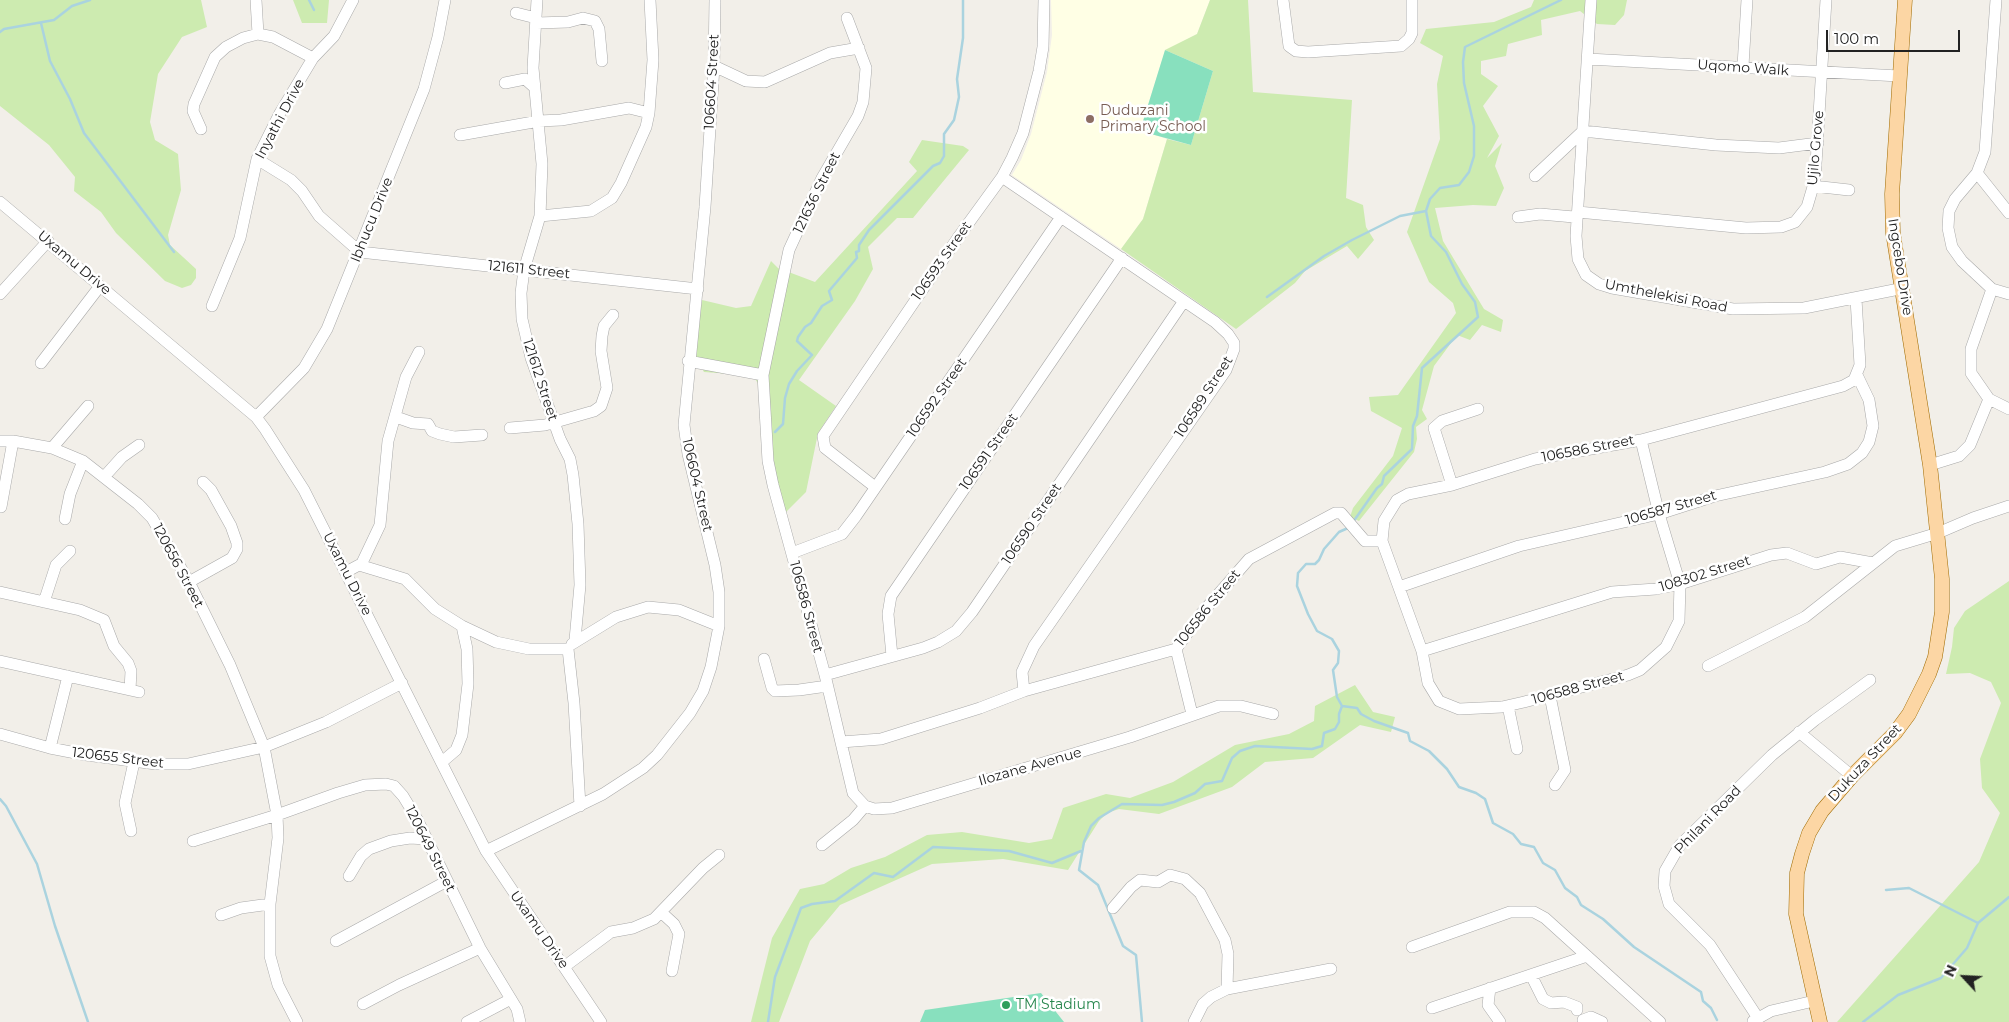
<!DOCTYPE html>
<html>
<head>
<meta charset="utf-8">
<style>
  body { margin:0 }
  #map { position:relative; width:2009px; height:1022px; overflow:hidden; background:#f2efe9; font-family:Montserrat,sans-serif }
  canvas { display:block }
  .north { position:absolute; left:1939px; top:952px; width:50px; height:50px; -webkit-text-stroke:4px #fff; paint-order:stroke; rotate:295deg; font-size:14px; font-weight:700; line-height:20px; text-align:center; color:#222 }
  .north::after { content:''; display:block; margin:auto; width:18px; height:22px; background:#222; clip-path:polygon(50% 0,100% 100%,50% 72%,0 100%) }
  .scale { position:absolute; left:1826px; top:30px; width:134px; height:22px; box-sizing:border-box; border:2px solid #222; border-top:0; padding-left:6px; font-size:15px; line-height:18px; white-space:nowrap; color:#222; -webkit-text-stroke:4px #fff; paint-order:stroke }
</style>
</head>
<body>
<div id="map">
<canvas width="2009" height="1022"></canvas>
<div class="north">N</div>
<div class="scale">100 m</div>
</div>
<script>
const c = document.querySelector('canvas').getContext('2d');
c.lineJoin = 'round';
function fill(path, color) { c.fillStyle = color; c.fill(path, 'evenodd'); }
const shape = rows => new Path2D(rows.map(r => 'M' + r).join(''));
function stroke(path, color, width, dash) { c.strokeStyle = color; c.lineWidth = width; c.lineCap = dash ? 'butt' : 'round'; c.setLineDash(dash || []); c.stroke(path); }
function write(font, color, halo, rows, align = 'center') {
  c.font = font + ' Montserrat,sans-serif'; c.lineWidth = 5; c.setLineDash([]); c.textBaseline = 'middle'; c.strokeStyle = halo; c.fillStyle = color; for (const [text, x, y, turn = 0] of rows) {
    c.save(); c.translate(x, y); c.rotate((+turn || 0) * Math.PI / 180); c.textAlign = isNaN(turn) ? turn : align; if (halo) c.strokeText(text, 0, 0); c.fillText(text, 0, 0); c.restore();
  }
}
const education = shape([
  [1051,0,1210,0,1197,34,1165,51,1140,130,1167,139,1143,219,1121,249,1012,175,1021,160,1031,134,1047,72,1052,35]
]);
const grass = shape([
  [0,0,201,0,207,27,182,37,158,74,150,122,155,140,178,154,181,190,168,235,170,245,196,269,196,278,191,285,182,288,165,281,116,233,101,212,74,191,75,177,49,145,0,106],
  [293,0,329,0,327,23,302,23],
  [1210,0,1248,0,1253,92,1352,100,1346,198,1363,205,1366,227,1374,240,1358,259,1347,246,1305,271,1295,283,1236,329,1121,249,1143,219,1167,139,1191,145,1213,71,1165,50,1197,34],
  [1534,0,1627,0,1624,15,1615,25,1597,24,1580,11,1541,20,1542,35,1508,44,1506,56,1481,61,1481,74,1498,86,1483,106,1499,136,1487,158,1502,143,1495,166,1504,188,1496,206,1473,205,1435,208,1443,241,1484,309,1503,320,1501,332,1482,325,1470,340,1457,335,1434,366,1422,410,1427,419,1416,427,1417,439,1414,452,1359,521,1350,517,1353,508,1393,456,1402,428,1371,411,1369,397,1398,395,1456,313,1453,303,1429,282,1407,232,1440,139,1437,84,1443,56,1420,43,1426,29,1494,22,1531,7],
  [922,140,963,146,969,150,913,218,897,218,868,247,873,269,855,301,799,380,836,406,818,433,806,492,785,513,778,517,760,386,755,379,745,375,704,372,694,355,702,300,736,308,751,306,771,261,778,268,815,282,917,171,909,162],
  [2009,581,2009,1022,1837,1022,1979,862,2000,813,1982,788,1980,759,2001,703,1991,682,1970,673,1946,674,1952,647,1954,628,1965,611],
  [1355,685,1373,712,1395,717,1391,732,1360,725,1313,758,1265,762,1232,787,1159,814,1119,809,1107,813,1099,821,1068,870,1003,859,932,864,840,905,810,941,779,1022,751,1022,772,938,800,889,824,884,851,868,885,857,927,835,962,832,1029,843,1052,839,1063,808,1106,794,1130,798,1173,782,1235,745,1289,734,1314,721,1315,706]
]);
const pitch = shape([
  [1165,50,1213,71,1191,145,1140,131],
  [1041,993,1064,1022,920,1022,925,1010]
]);
const stream = shape([
  [309,0,314,10],
  [41,23,50,61,70,99,84,133,174,252],
  [0,32,4,29,54,20,72,6,90,0],
  [1267,297,1324,256,1352,240,1400,216,1426,211],
  [775,432,783,424,785,398,789,384,797,371,812,355,797,341,798,337,805,327,811,323,822,306,832,300,829,291,857,258,856,252,859,251,859,245,869,230,933,166,940,163,944,156,944,134,954,120,959,97,957,79,963,38,963,0],
  [1353,522,1377,488,1382,484,1384,476,1412,449,1413,426,1417,416,1422,368,1478,317,1475,302,1462,284,1446,252,1431,236,1426,211,1430,199,1440,188,1459,185,1469,172,1474,156,1474,126,1464,83,1463,62,1465,47,1561,0],
  [1342,706,1357,708,1361,714,1374,721,1408,733,1410,741,1429,751,1447,769,1459,787,1476,793,1485,799,1493,823,1513,834,1521,844,1534,847,1543,863,1555,870,1565,888,1577,897,1581,905,1603,919,1634,947,1701,992,1703,1001,1711,1008,1717,1020],
  [0,799,6,806,37,864,55,926,88,1022],
  [1886,890,1909,888,1978,923],
  [768,1022,775,977,801,908,812,904,835,901,874,873,893,877,933,847,1009,851,1052,863,1081,851],
  [1142,1022,1136,955,1123,946,1098,885,1079,870,1084,842,1091,826,1099,818,1122,804,1162,805,1174,802,1195,793,1205,784,1222,781,1232,758,1240,751,1255,746,1312,749,1322,746,1324,733,1335,729,1339,722,1339,714,1342,706,1337,697,1333,670,1338,663,1339,651,1332,639,1317,631,1308,614,1297,586,1298,573,1306,564,1315,564,1319,560,1324,549,1339,532,1348,528],
  [1863,1022,1898,995,1941,978,1967,948,1978,923,2009,897]
]);
const minor = shape([
  [256,0,258,34],
  [537,0,533,68,542,164,540,216,524,270,521,293,522,319,531,358,560,439,570,459,573,475,578,524,580,585,575,640],
  [1283,0,1289,46,1296,51,1308,52,1401,46,1409,39,1412,33,1412,0],
  [1591,0,1576,236,1578,259,1586,275,1599,284,1612,288,1733,309,1804,308,1904,288],
  [1996,0,1985,152,1977,173,1955,199,1949,211,1948,228,1952,247,1962,261,1992,289,2009,294],
  [516,13,536,18],
  [537,23,568,22,583,18,595,21,599,29,602,61],
  [1588,59,1899,76],
  [714,66,746,81,765,82,830,53,859,48],
  [1743,66,1747,0],
  [505,83,525,79,534,87],
  [201,129,193,111,194,104,215,57,226,47,243,38,258,34,273,37,313,58],
  [460,135,539,121,561,120,629,108,649,113],
  [257,159,291,180,302,191,319,216,360,252,698,289],
  [1977,173,2009,213],
  [1535,176,1583,131,1716,145,1779,148,1818,143],
  [1002,177,1215,322,1228,334,1234,343,1234,349,1226,370,1034,646,1022,672,1024,691],
  [1813,186,1849,190],
  [0,202,256,417,265,429,304,490,486,851,601,1022],
  [540,216,591,211,612,198,621,183,646,127,649,113,653,60,650,0],
  [1518,217,1540,214,1574,217,1578,212,1746,228,1781,227,1795,222,1807,207,1815,180,1826,0],
  [1992,289,1971,349,1971,373,1989,399,2009,409],
  [0,294,48,241],
  [212,306,240,238,257,159,280,113,313,58,334,36,353,0],
  [688,361,763,375,768,461,773,485,825,675,853,793,865,806,874,809,892,808,1130,737,1219,706,1241,706,1273,714],
  [41,363,100,286],
  [763,375,789,250,822,178,858,116,863,102,866,68,847,18],
  [256,417,304,368,327,329,424,89,438,37,445,0],
  [396,417,413,423,428,424,432,431,440,434,454,437,482,435],
  [510,428,545,425,594,411,601,406,607,388,601,351,602,336,604,326,613,315],
  [1641,440,1659,514,1680,584,1679,621,1666,647,1640,670,1628,675,1524,702,1502,707,1459,709,1439,701,1428,683,1422,651,1382,541,1384,521,1397,500,1408,494,1452,485,1535,459,1641,440,1843,386,1854,380,1860,365,1856,299],
  [0,441,13,441,52,448,83,461,138,504,152,518,189,582,230,665,264,747,277,815,278,838,270,904,270,956,278,985,297,1022],
  [52,448,88,406],
  [1930,465,1959,456,1970,445,1989,399],
  [104,477,122,457,139,445],
  [1452,485,1434,428,1442,421,1478,409],
  [875,487,825,448,823,436,957,239,1002,177,1012,158,1023,133,1039,71,1043,47,1044,0],
  [1,507,13,441],
  [65,519,70,494,83,461],
  [792,553,842,534,856,516,1061,217],
  [361,565,380,525,388,441,406,377,419,352],
  [346,572,359,565,405,579,435,609,462,626,496,642,529,649,568,649],
  [189,582,232,558,237,549,237,543,231,526,211,490,203,482],
  [1399,587,1519,546,1659,514,1715,496,1825,472,1848,464,1862,453,1869,442,1873,426,1869,400,1857,375],
  [0,592,80,610,104,620,114,646,128,663,131,671,130,690],
  [44,602,56,565,70,551],
  [572,644,616,617,648,607,679,610,719,626],
  [568,649,574,703,580,806],
  [1176,649,1192,714],
  [1422,651,1612,592,1656,589,1680,584,1771,555,1787,553,1816,564,1840,557,1873,563],
  [892,656,888,614,891,596,1122,258],
  [764,659,772,688,775,691,799,690,827,686],
  [0,661,139,692],
  [1708,666,1805,617,1895,546,1938,533,1973,518,2009,506],
  [825,675,923,648,938,642,956,631,972,612,1184,301],
  [1550,696,1565,770,1555,785],
  [1508,706,1517,749],
  [1799,732,1852,776],
  [0,734,50,748,86,755,156,764,188,764,264,747,326,722,402,683],
  [841,742,881,739,980,708,1024,691,1176,649,1201,614,1249,559,1335,513,1341,513,1365,541,1382,541],
  [50,748,68,676],
  [442,762,456,750,462,735,468,684,467,649,462,626],
  [131,831,125,803,134,762],
  [193,841,277,815,338,793,365,785,386,784,394,786,403,796,417,819,480,948,517,1009,520,1022],
  [822,845,853,820,865,806],
  [486,851,603,794,643,768,657,755,690,713,703,691,711,667,719,626,719,592,715,565,688,454,684,425,705,207,714,66,715,0],
  [349,876,361,856,369,849,391,841,410,838,426,839],
  [1113,908,1131,887,1140,880,1158,882,1170,875,1185,879,1200,893,1225,940,1228,954,1227,989],
  [662,913,674,924,679,934,672,971],
  [221,915,241,908,270,904],
  [336,941,447,881],
  [1412,947,1510,912,1534,912,1545,918,1660,1022],
  [564,967,611,932,633,928,654,919,703,868,719,855],
  [1531,975,1543,999,1551,1003,1564,1002,1577,1007,1577,1010],
  [1490,988,1488,1005,1500,1022],
  [363,1004,399,985,480,948],
  [1432,1008,1587,956],
  [1758,1018,1710,945,1669,904,1664,886,1665,871,1680,845,1772,755,1815,720,1870,680],
  [1583,1020,1591,1017,1602,1022],
  [1753,1021,1771,1011,1814,1001],
  [467,1022,511,999],
  [1194,1022,1203,1004,1211,997,1227,989,1331,969]
]);
const major = shape([
  [1820,1022,1796,914,1797,873,1802,854,1809,833,1822,811,1852,776,1895,733,1909,714,1929,674,1935,657,1942,612,1942,579,1930,465,1893,233,1892,194,1905,0]
]);
const markers = [
  [1090,119,5,"#8d6e63"],
  [1006,1005,5,"#2e9e5b"]
];
const streetNames = [
  ["Uqomo Walk",1743,68,4],
  ["106604 Street",712,82,-87],
  ["Inyathi Drive",280,119,-62],
  ["Ujilo Grove",1816,148,-85],
  ["121636 Street",817,193,-64],
  ["Ibhucu Drive",372,220,-68],
  ["106593 Street",942,261,-55],
  ["Uxamu Drive",74,263,40],
  ["Ingcebo Drive",1900,267,81],
  ["121611 Street",529,270,6],
  ["Umthelekisi Road",1666,296,11],
  ["121612 Street",540,380,72],
  ["106589 Street",1204,397,-57],
  ["106592 Street",937,398,-55],
  ["106586 Street",1588,449,-11],
  ["106591 Street",989,452,-55],
  ["106604 Street",697,485,77],
  ["106587 Street",1671,508,-16],
  ["106590 Street",1032,524,-56],
  ["120656 Street",178,566,62],
  ["Uxamu Drive",347,574,63],
  ["108302 Street",1705,574,-17],
  ["106586 Street",806,607,75],
  ["106586 Street",1208,608,-51],
  ["106588 Street",1578,688,-15],
  ["120655 Street",118,758,7],
  ["Dukuza Street",1865,763,-47],
  ["Ilozane Avenue",1030,767,-16],
  ["Philani Road",1708,820,-46],
  ["120649 Street",430,849,63],
  ["Uxamu Drive",539,930,55]
];
const educationNames = [
  ["Duduzani",1100,111],
  ["Primary School",1100,127]
];
const leisureNames = [
  ["TM Stadium",1016,1005]
];
fill(education, '#ffffe5');
fill(grass, '#cdebb0');
fill(pitch, '#88e0be');
stroke(stream, '#aad3df', 2.5);
stroke(minor, '#a9a9a9', 12);
stroke(major, '#a06b00', 15);
stroke(minor, '#fff', 11);
stroke(major, '#fcd6a4', 14);
for (const [x, y, r, color] of markers) { const dot = new Path2D(); dot.arc(x, y, r, 0, 2 * Math.PI); c.fillStyle = color; c.fill(dot); stroke(dot, '#fff', 2); }
write('14px', '#222', '#fff', streetNames);
write('14px', '#785e54', '#fff', educationNames, 'left');
write('14px', '#27864d', '#fff', leisureNames, 'left');
</script>
</body>
</html>
